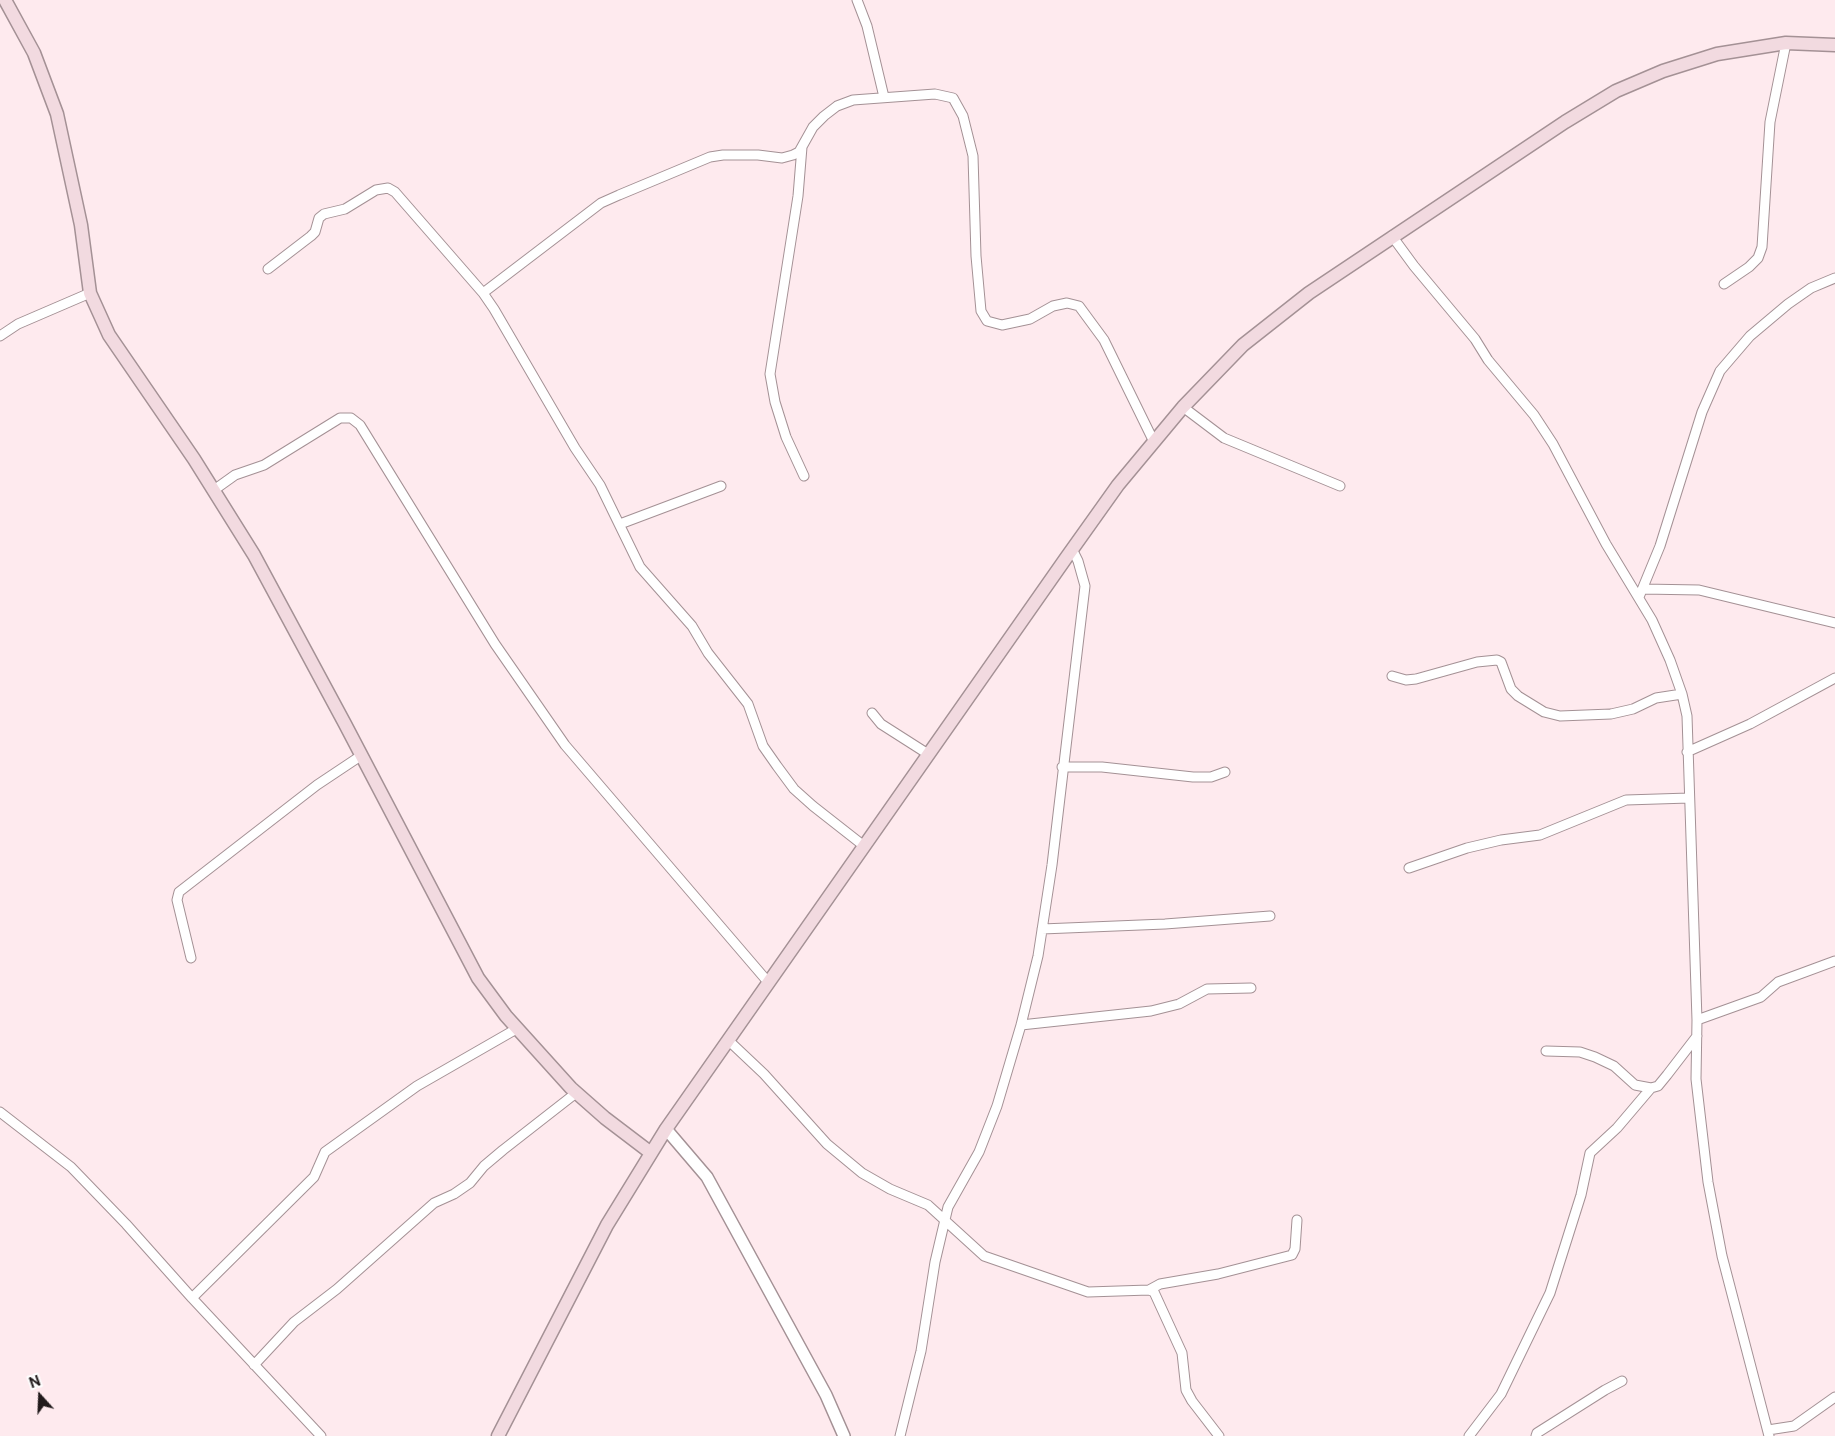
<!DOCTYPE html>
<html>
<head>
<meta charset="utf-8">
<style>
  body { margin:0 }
  #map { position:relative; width:1835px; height:1436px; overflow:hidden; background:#feeaee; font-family:"Public Sans",sans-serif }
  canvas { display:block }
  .north { position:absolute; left:15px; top:1371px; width:50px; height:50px; -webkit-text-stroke:4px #fdfdfd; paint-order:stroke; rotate:340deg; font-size:14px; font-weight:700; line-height:20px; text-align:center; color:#211a1b }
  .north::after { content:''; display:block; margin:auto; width:18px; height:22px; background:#211a1b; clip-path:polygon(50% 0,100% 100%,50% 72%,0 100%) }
</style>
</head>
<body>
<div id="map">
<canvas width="1835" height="1436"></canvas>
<div class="north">N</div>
</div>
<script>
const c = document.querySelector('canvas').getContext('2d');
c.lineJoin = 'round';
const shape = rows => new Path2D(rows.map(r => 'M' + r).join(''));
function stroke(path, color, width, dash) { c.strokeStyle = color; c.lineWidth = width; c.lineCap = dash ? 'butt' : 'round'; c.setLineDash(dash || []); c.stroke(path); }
const minor = shape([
  [857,0,867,26,884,97],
  [802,147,798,196,770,374,775,402,786,437,804,476],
  [1392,236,1414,266,1475,339,1488,360,1534,415,1553,444,1606,544,1652,620,1670,660,1682,694,1687,716,1697,1020],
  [268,269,311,236,315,232,319,218,324,214,345,209,376,190,388,188,395,192,483,293,494,309,575,448,600,485,640,567,692,626,708,653,748,704,763,746,777,766,794,789,813,806,864,846],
  [1724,284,1749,267,1758,258,1762,247,1770,122,1786,43],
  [483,293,601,203,619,195,710,157,723,155,758,155,782,158,793,155,799,152,813,127,824,116,837,106,853,100,935,94,953,98,963,116,973,156,976,256,981,311,987,321,1002,325,1030,319,1053,306,1067,303,1079,306,1104,340,1154,442],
  [0,336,18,324,90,293],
  [1183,407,1224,438,1340,486],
  [214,490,235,475,264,465,340,418,351,418,360,425,495,644,565,745,768,982],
  [620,524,721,486],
  [1643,589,1699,590,1835,623],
  [1639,597,1660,546,1702,412,1720,371,1750,336,1788,304,1811,288,1835,278],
  [1392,676,1406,680,1416,679,1477,662,1497,660,1501,662,1511,689,1518,696,1544,712,1560,716,1611,714,1633,709,1656,698,1682,694],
  [872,713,881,724,928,754],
  [1687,752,1750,724,1835,678],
  [1062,767,1102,767,1193,777,1211,777,1225,772],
  [1409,868,1467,848,1501,840,1540,835,1626,800,1689,798],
  [1042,929,1165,924,1270,916],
  [191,958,177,900,179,892,317,785,362,755],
  [1021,1025,1151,1011,1179,1004,1207,989,1251,988],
  [728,1040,764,1074,827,1144,862,1173,890,1189,928,1205,984,1256,1088,1292,1149,1290,1154,1292,1182,1353,1186,1390,1192,1401,1219,1436],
  [1546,1051,1580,1052,1595,1057,1614,1066,1635,1085,1651,1088,1658,1086,1667,1075,1697,1036],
  [0,1112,71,1167,126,1224,192,1298,321,1436],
  [1149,1290,1160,1284,1218,1274,1292,1255,1295,1249,1297,1220],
  [192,1298,314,1177,325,1152,417,1086,518,1028],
  [254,1365,294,1322,337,1289,434,1203,454,1194,470,1183,484,1166,503,1150,576,1093],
  [1768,1430,1794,1426,1835,1397],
  [900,1436,921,1351,935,1262,948,1207,979,1152,997,1106,1021,1025,1038,956,1052,865,1085,586,1078,561,1072,549],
  [1469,1436,1501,1394,1550,1293,1581,1195,1590,1153,1617,1128,1651,1088],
  [1536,1436,1537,1433,1605,1390,1622,1381],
  [1769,1436,1722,1256,1708,1182,1696,1079,1697,1020,1761,997,1778,982,1835,961]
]);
const tertiary = shape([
  [666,1129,707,1177,826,1395,844,1436]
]);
const secondary = shape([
  [5,0,34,53,57,114,81,225,90,293,109,335,194,459,254,555,345,724,478,978,506,1016,571,1088,605,1118,651,1153],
  [498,1436,607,1225,666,1129,1066,558,1118,485,1183,407,1243,345,1309,293,1565,122,1616,91,1663,71,1717,54,1786,43,1835,45]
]);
stroke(minor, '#a49195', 11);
stroke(tertiary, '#a49195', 14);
stroke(secondary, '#a49195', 15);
stroke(minor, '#fff', 9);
stroke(tertiary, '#fff', 11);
stroke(secondary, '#f2dae0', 12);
</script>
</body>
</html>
